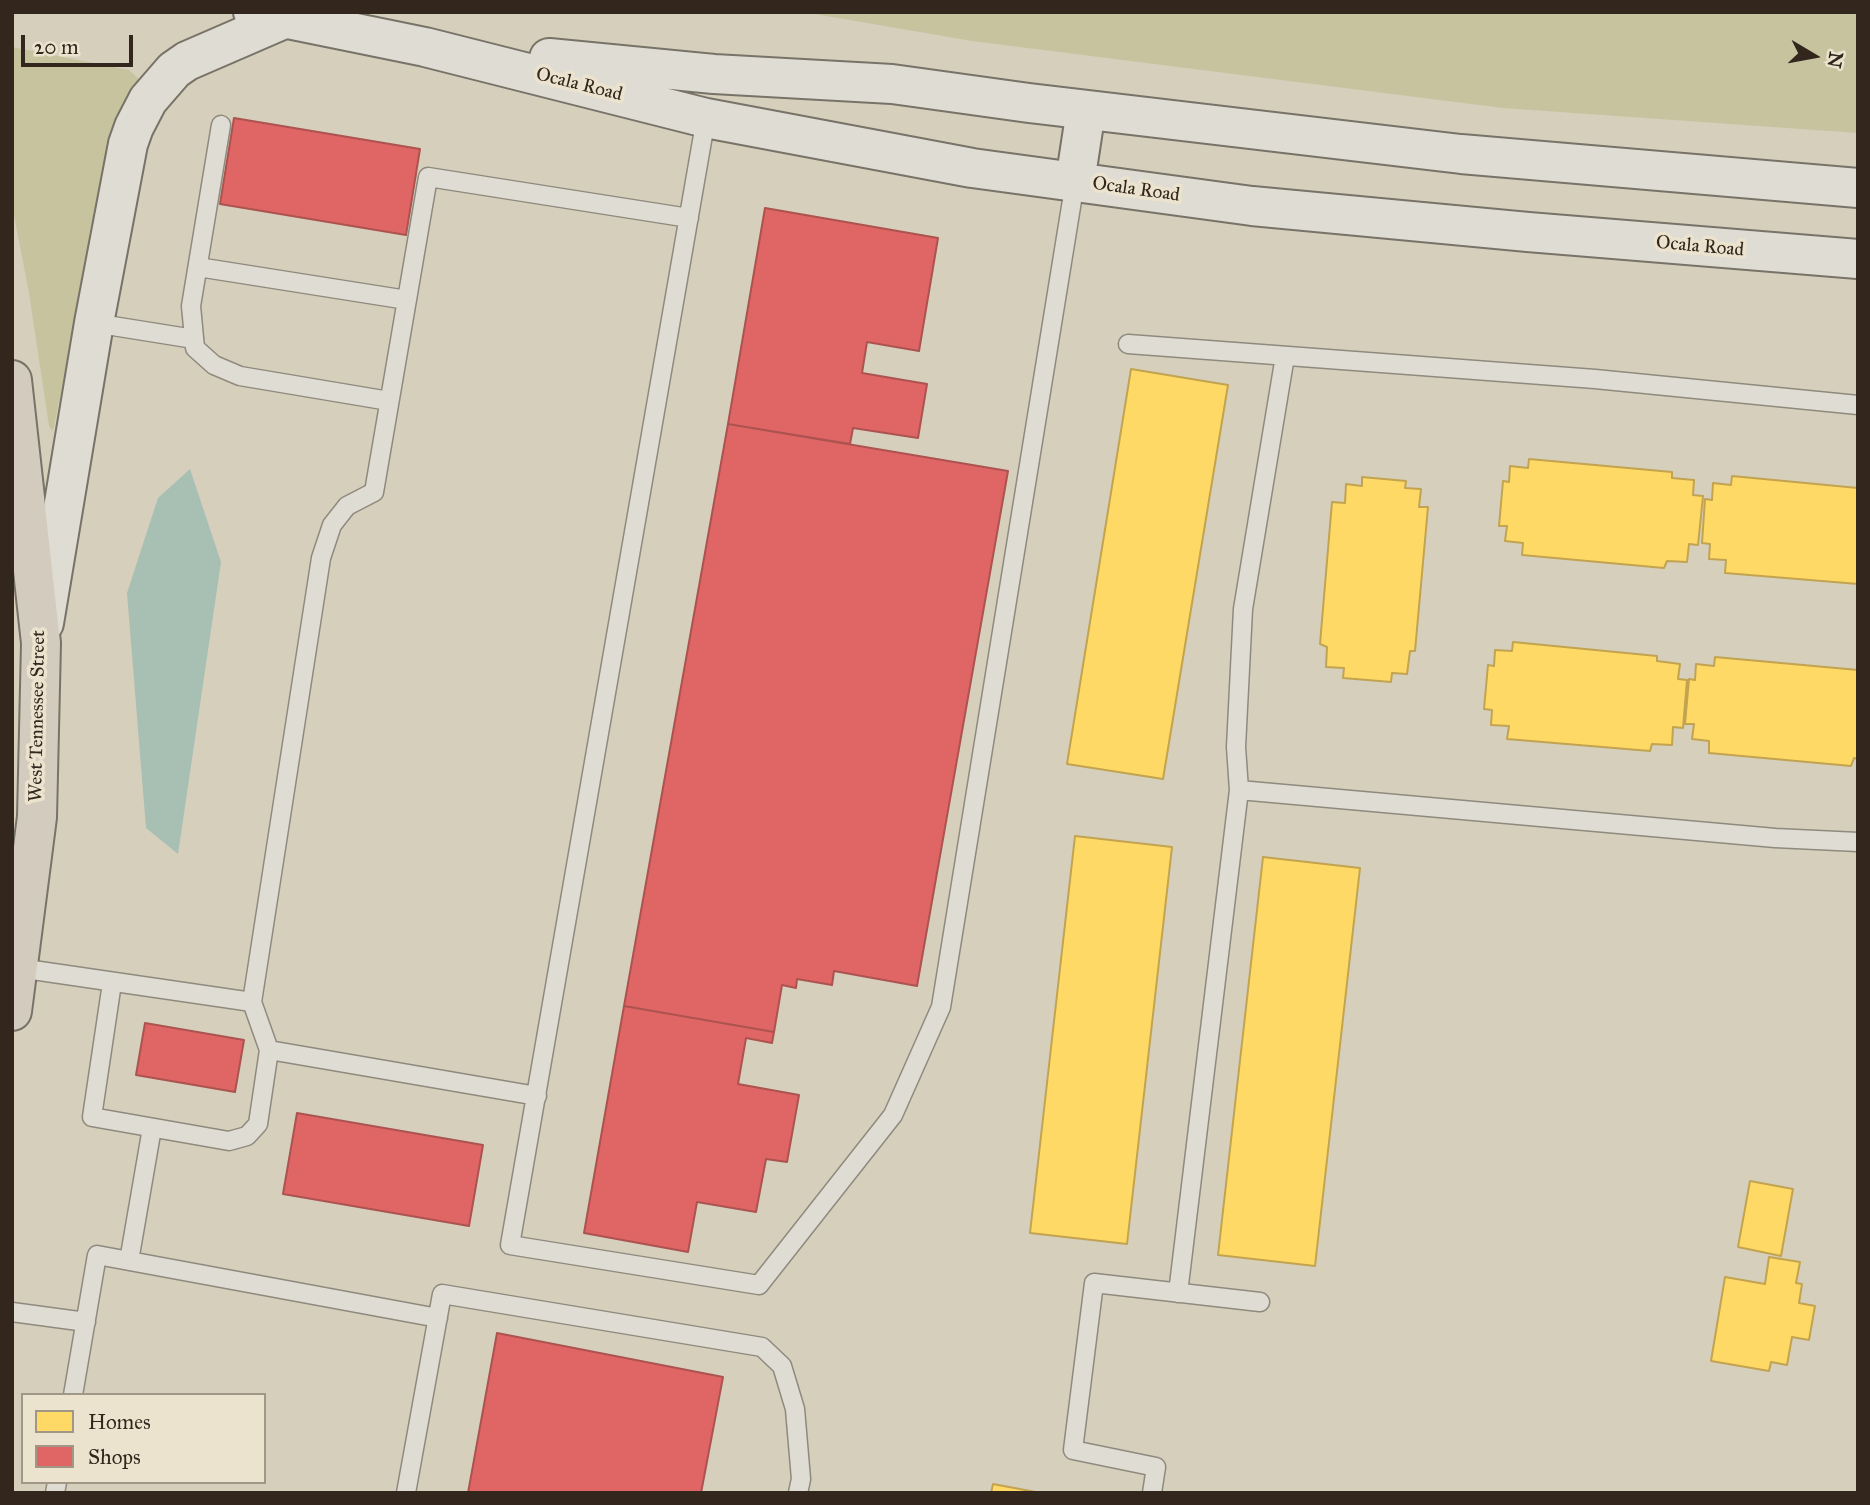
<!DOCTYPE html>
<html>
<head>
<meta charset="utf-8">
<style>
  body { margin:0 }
  #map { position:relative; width:1870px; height:1505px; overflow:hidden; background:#d6cfbc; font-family:"IM FELL Great Primer",serif }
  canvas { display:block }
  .frame { position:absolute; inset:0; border:14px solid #32261d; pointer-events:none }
  .legend { position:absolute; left:21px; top:1393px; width:245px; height:91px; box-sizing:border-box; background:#ebe3cd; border:2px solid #a19787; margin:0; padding:9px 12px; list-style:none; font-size:21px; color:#32261d }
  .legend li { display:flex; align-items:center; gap:14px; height:35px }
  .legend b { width:35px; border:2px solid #a19787 }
  .north { position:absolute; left:1779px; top:21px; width:70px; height:70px; -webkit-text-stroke:5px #ebe3cd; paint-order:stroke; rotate:100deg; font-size:19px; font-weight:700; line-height:28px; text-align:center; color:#32261d }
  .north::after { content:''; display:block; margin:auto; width:24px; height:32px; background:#32261d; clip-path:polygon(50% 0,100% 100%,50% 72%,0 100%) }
  .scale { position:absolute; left:21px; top:35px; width:112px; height:32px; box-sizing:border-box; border:4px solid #32261d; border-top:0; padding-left:9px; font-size:21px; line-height:24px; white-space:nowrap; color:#32261d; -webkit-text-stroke:5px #ebe3cd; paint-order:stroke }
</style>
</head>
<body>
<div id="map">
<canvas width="1870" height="1505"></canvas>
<div class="frame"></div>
<ul class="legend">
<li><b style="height:19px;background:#ffd966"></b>Homes</li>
<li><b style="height:19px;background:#e06666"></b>Shops</li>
</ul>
<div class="north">N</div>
<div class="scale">20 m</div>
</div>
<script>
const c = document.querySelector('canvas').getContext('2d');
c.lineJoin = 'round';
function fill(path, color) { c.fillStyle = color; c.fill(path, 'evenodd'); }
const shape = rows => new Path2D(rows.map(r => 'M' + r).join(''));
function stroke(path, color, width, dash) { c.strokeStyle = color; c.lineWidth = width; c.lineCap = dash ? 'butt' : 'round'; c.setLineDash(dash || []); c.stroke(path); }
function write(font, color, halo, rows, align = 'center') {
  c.font = font + ' "IM FELL Great Primer",serif'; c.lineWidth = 7; c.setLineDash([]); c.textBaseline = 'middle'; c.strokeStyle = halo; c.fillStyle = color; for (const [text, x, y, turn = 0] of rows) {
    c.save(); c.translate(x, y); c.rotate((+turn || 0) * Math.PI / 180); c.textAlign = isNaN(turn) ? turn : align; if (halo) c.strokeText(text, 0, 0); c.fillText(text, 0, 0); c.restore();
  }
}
const green = shape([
  [803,12,1858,12,1858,133,1503,108,972,41],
  [12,47,129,70,141,81,125,100,115,119,54,427,52,431,49,426,29,293,12,205]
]);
const water = shape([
  [190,469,221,562,178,854,146,828,127,593,158,498]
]);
const homes = shape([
  [1131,369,1228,385,1163,779,1067,764,1131,369],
  [1529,459,1672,472,1672,478,1694,480,1693,495,1703,496,1698,545,1689,544,1687,562,1667,561,1664,568,1522,555,1523,543,1505,541,1507,526,1499,526,1503,481,1509,482,1510,466,1528,468,1529,459],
  [1732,476,1858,488,1858,584,1725,573,1726,560,1709,559,1710,544,1702,543,1705,499,1712,500,1713,483,1731,485,1732,476],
  [1362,477,1406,481,1405,488,1421,489,1419,507,1428,507,1415,651,1410,651,1407,674,1392,673,1391,682,1343,678,1344,668,1326,667,1327,647,1320,644,1332,502,1345,503,1346,484,1362,486,1362,477],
  [1513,642,1657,656,1657,661,1680,664,1678,679,1687,680,1683,728,1673,727,1672,745,1652,744,1650,751,1507,739,1509,726,1491,725,1492,710,1484,709,1488,665,1494,666,1495,650,1512,651,1513,642],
  [1715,657,1858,670,1858,759,1854,758,1851,766,1709,753,1709,741,1692,739,1694,724,1685,724,1689,679,1695,680,1696,664,1714,666,1715,657],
  [1075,836,1172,847,1127,1244,1030,1233,1075,836],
  [1263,857,1360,868,1315,1266,1218,1255,1263,857],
  [1750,1181,1793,1189,1781,1256,1738,1247,1750,1181],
  [1769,1257,1800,1262,1796,1283,1802,1284,1799,1303,1815,1306,1809,1340,1792,1337,1787,1365,1771,1362,1769,1371,1711,1361,1725,1277,1765,1284,1769,1257],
  [993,1484,1041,1493,991,1493,993,1484]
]);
const shops = shape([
  [234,118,420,149,406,235,220,204,234,118],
  [765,208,938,238,919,351,867,342,862,373,927,384,918,438,853,428,850,444,728,424,765,208],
  [728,424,1008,471,917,986,834,971,832,985,797,979,796,988,782,985,774,1032,624,1006,728,424],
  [624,1006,774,1032,772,1043,746,1038,738,1084,799,1095,787,1162,766,1159,756,1212,697,1202,688,1252,584,1233,624,1006],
  [145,1023,244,1040,235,1092,136,1075,145,1023],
  [297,1113,483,1145,469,1226,283,1194,297,1113],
  [497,1333,723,1377,701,1493,468,1493,497,1333]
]);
const lane = shape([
  [706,118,510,1245,759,1285,893,1115,941,1007,1075,182],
  [221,125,191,306,195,348,214,365,240,376,389,401],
  [198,267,407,300],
  [94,323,194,339],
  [1128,344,1595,379,1858,405],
  [1239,790,1775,838,1858,842],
  [19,968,252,1002],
  [112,983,92,1117,229,1141,247,1136,258,1124,269,1050,252,1002,321,558,332,525,347,506,374,492,428,177,689,218],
  [269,1050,537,1096],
  [129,1261,152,1128],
  [1178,1293,1239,790,1236,747,1243,609,1285,356],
  [12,1312,86,1322],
  [73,1395,97,1255,438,1318],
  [55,1493,57,1482],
  [406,1493,442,1294,762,1347,782,1366,795,1409,801,1479,798,1493],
  [1152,1493,1156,1467,1073,1450,1094,1283,1260,1302]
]);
const secondary = shape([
  [253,12,425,47,706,118,972,168,1252,206,1528,232,1858,259],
  [549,58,714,74,892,84,1029,103,1461,154,1858,188],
  [1075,182,1086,110],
  [44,623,94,323,128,144,134,127,148,100,174,70,187,61,284,19]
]);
const primary = shape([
  [12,380,41,643,37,817,12,1011]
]);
const streetNames = [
  ["Ocala Road",579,85,14],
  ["Ocala Road",1136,190,8],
  ["Ocala Road",1700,247,5],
  ["West Tennessee Street",38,716,-89]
];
fill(green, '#c7c39f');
fill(water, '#a8bfb3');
fill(homes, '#ffd966');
stroke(homes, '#c2a350', 2);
fill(shops, '#e06666');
stroke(shops, '#ac5350', 2);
stroke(lane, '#8f8a7e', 21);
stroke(secondary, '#787368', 42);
stroke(primary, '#787368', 42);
stroke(lane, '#dfdcd3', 18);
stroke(secondary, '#dfdcd3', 38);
stroke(primary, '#d3ccbe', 38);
write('19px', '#32261d', '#ebe3cd', streetNames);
</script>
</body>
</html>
